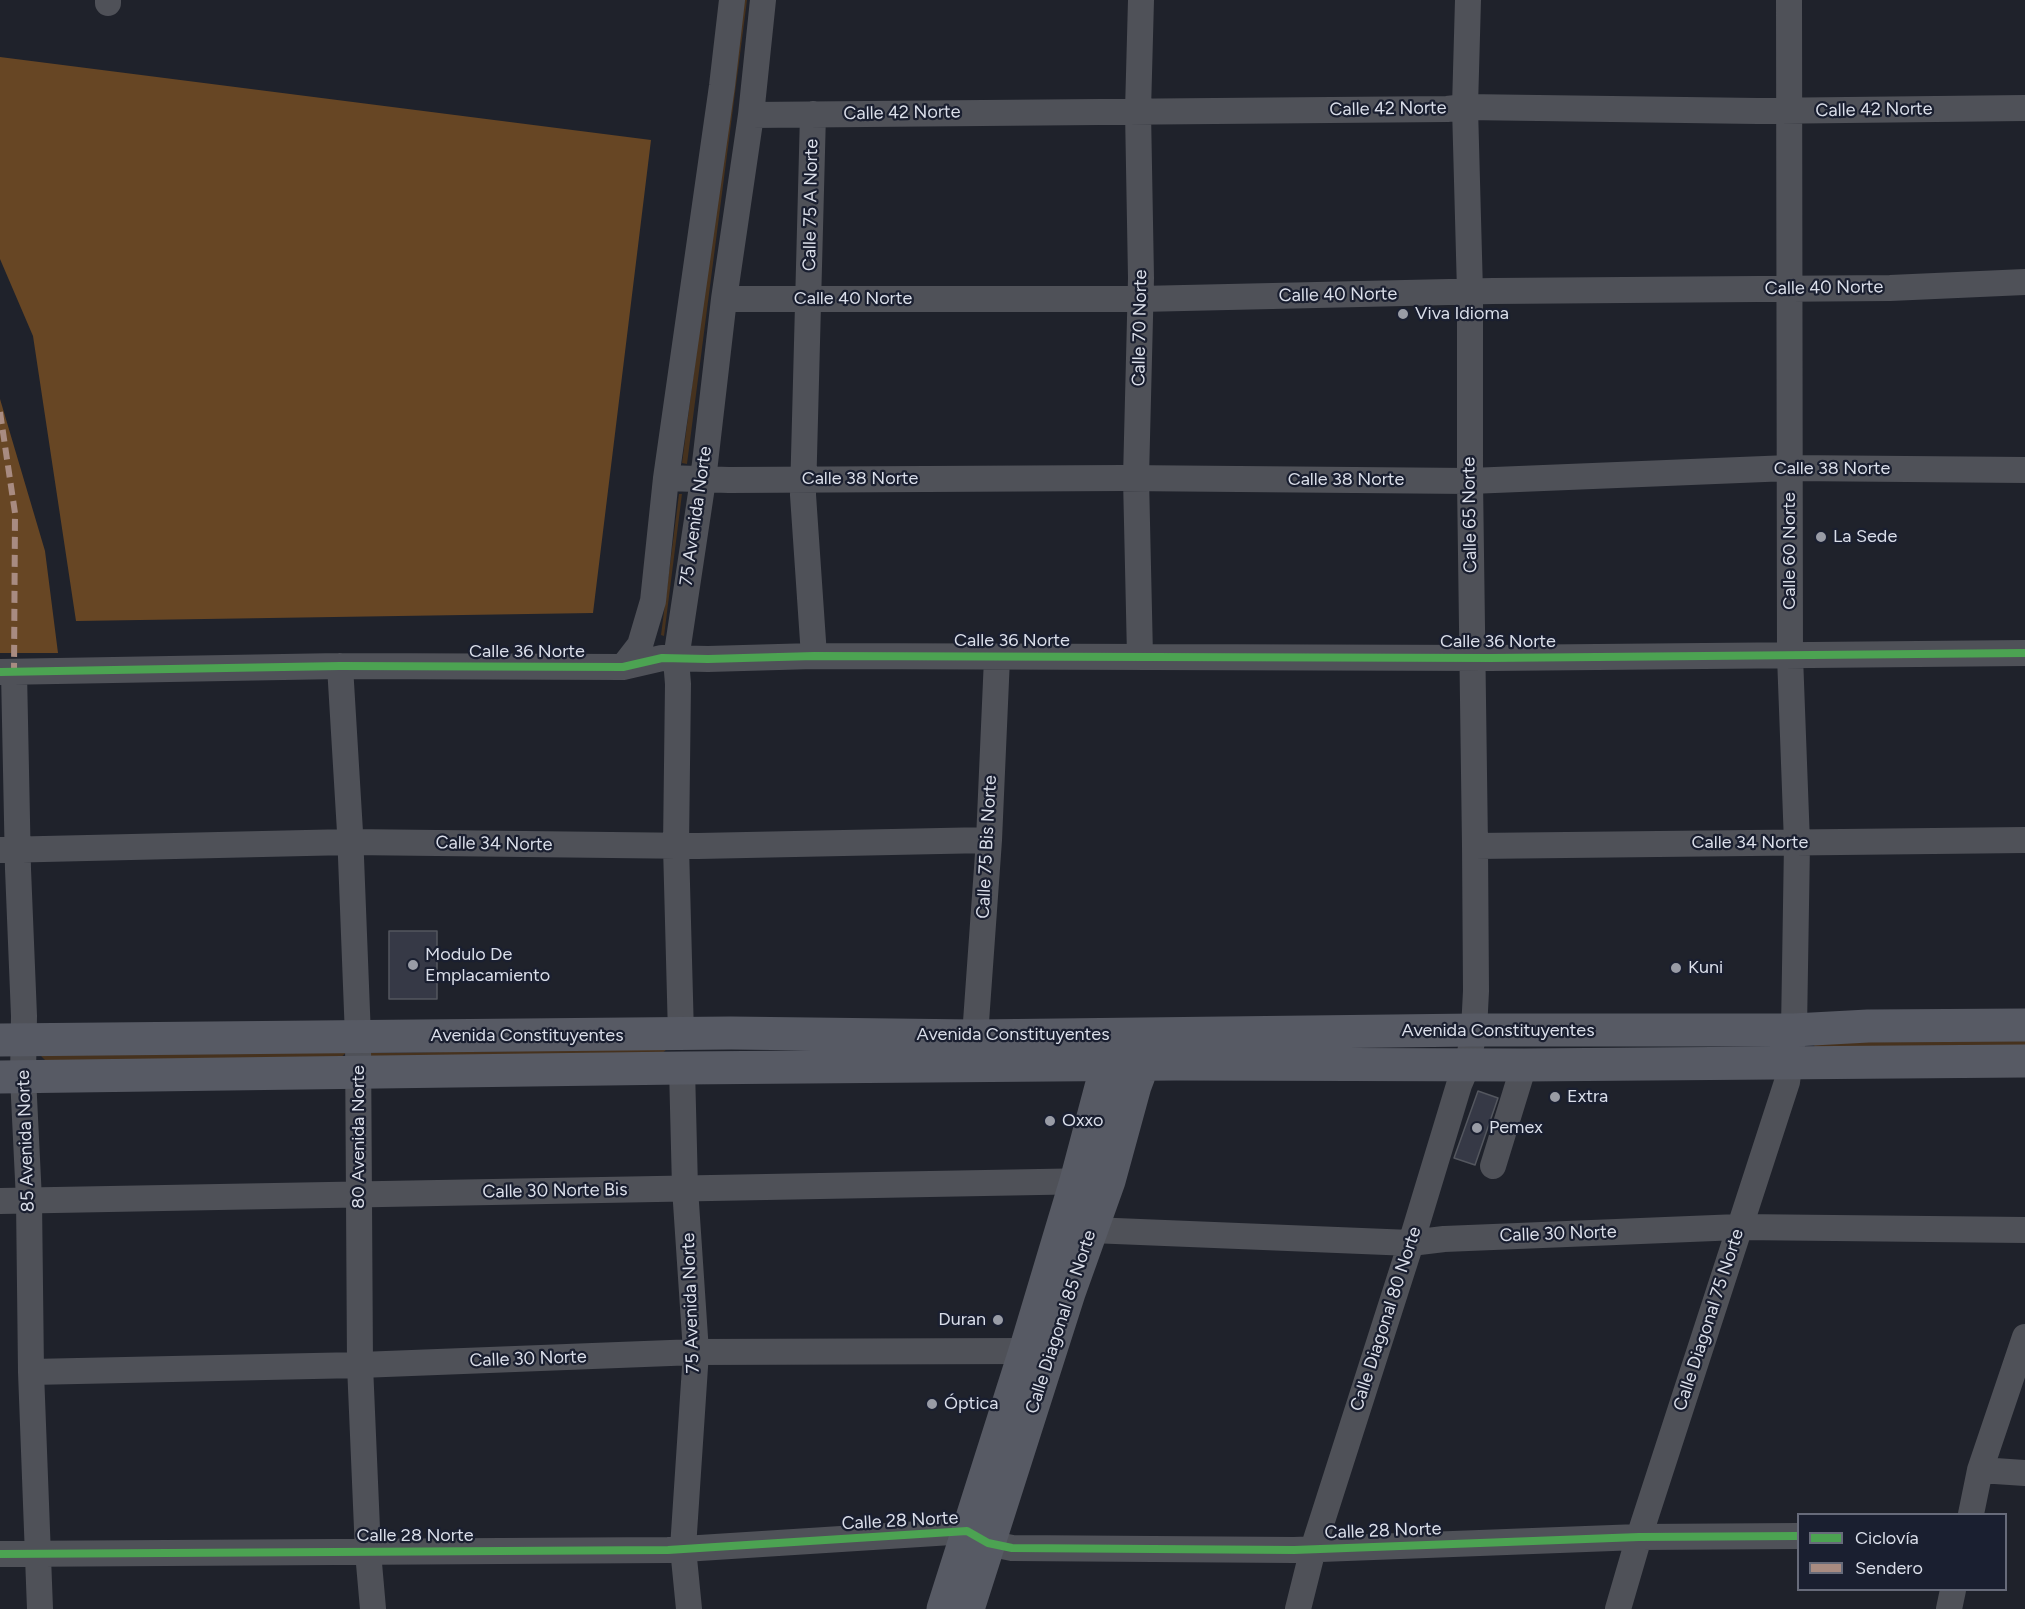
<!DOCTYPE html>
<html>
<head>
<meta charset="utf-8">
<style>
  body { margin:0 }
  #map { position:relative; width:2025px; height:1609px; overflow:hidden; background:#1f222b; font-family:Figtree,sans-serif }
  canvas { display:block }
  .legend { position:absolute; left:1797px; top:1513px; width:210px; height:78px; box-sizing:border-box; background:#1a1f30; border:2px solid #676b7a; margin:0; padding:8px 10px; list-style:none; font-size:18px; color:#dadee9 }
  .legend li { display:flex; align-items:center; gap:12px; height:30px }
  .legend b { width:30px; border:2px solid #676b7a }
</style>
</head>
<body>
<div id="map">
<canvas width="2025" height="1609"></canvas>
<ul class="legend">
<li><b style="height:8px;background:#4ca352"></b>Ciclovía</li>
<li><b style="height:8px;background:#a88b81"></b>Sendero</li>
</ul>
</div>
<script>
const c = document.querySelector('canvas').getContext('2d');
c.lineJoin = 'round';
function fill(path, color) { c.fillStyle = color; c.fill(path, 'evenodd'); }
const shape = rows => new Path2D(rows.map(r => 'M' + r).join(''));
function stroke(path, color, width, dash) { c.strokeStyle = color; c.lineWidth = width; c.lineCap = dash ? 'butt' : 'round'; c.setLineDash(dash || []); c.stroke(path); }
function write(font, color, halo, rows, align = 'center') {
  c.font = font + ' Figtree,sans-serif'; c.lineWidth = 4.5; c.setLineDash([]); c.textBaseline = 'middle'; c.strokeStyle = halo; c.fillStyle = color; for (const [text, x, y, turn = 0] of rows) {
    c.save(); c.translate(x, y); c.rotate((+turn || 0) * Math.PI / 180); c.textAlign = isNaN(turn) ? turn : align; if (halo) c.strokeText(text, 0, 0); c.fillText(text, 0, 0); c.restore();
  }
}
const green = shape([
  [742,0,747,0,687,464,682,463],
  [679,494,682,494,664,636,661,635],
  [2025,1037,2025,1048,1814,1050,1815,1038],
  [342,1048,346,1053,340,1058,47,1062,41,1056,47,1051],
  [667,1049,659,1056,372,1059,370,1053]
]);
const forest = shape([
  [0,57,651,140,593,613,76,621,33,336,0,259],
  [0,399,45,551,58,653,0,653]
]);
const building = shape([
  [389,931,437,931,437,999,389,999,389,931],
  [1478,1091,1498,1098,1475,1165,1454,1158,1478,1091]
]);
const minor = shape([
  [108,3,108,0],
  [813,114,803,495,814,656],
  [751,115,1447,109,1465,107,1758,111,2025,108],
  [724,299,1140,299,1493,291,1890,288,2025,282],
  [666,478,729,480,1123,478,1470,481,1789,468,2025,470],
  [1140,656,1136,478,1141,278,1138,111,1141,0],
  [340,666,350,832,358,1037,360,1365,368,1552,373,1609],
  [623,667,640,645,653,601,666,478,722,86,732,0],
  [0,672,340,666,623,667,662,658,708,659,814,656,1490,658,2025,653],
  [14,672,18,869,24,1016,23,1077,29,1200,31,1372,40,1609],
  [1475,846,2025,840],
  [0,850,350,842,698,846,989,840],
  [681,1035,676,846,678,684,676,659,703,480,724,299,751,115,763,0],
  [975,1036,989,840,997,658],
  [682,1068,685,1188,696,1352,683,1548,689,1609],
  [1493,1166,1524,1065],
  [0,1201,1094,1181],
  [1091,1230,1411,1243,1444,1239,1739,1227,2025,1230],
  [31,1372,360,1365,696,1352,1025,1351],
  [1980,1470,2025,1473],
  [1971,1514,1980,1470,2025,1337],
  [0,1554,668,1550,967,1531,988,1543,1012,1548,1294,1550,1639,1537,1798,1536],
  [1298,1609,1313,1549,1411,1243,1459,1085,1468,1064,1474,1030,1476,991,1475,846,1470,481,1470,292,1465,107,1468,0],
  [1618,1609,1639,1537,1787,1082,1794,1030,1797,843,1790,656,1789,0],
  [1949,1609,1953,1590]
]);
const major = shape([
  [0,1040,731,1033,975,1036,1474,1030,1794,1030,1868,1026,2025,1025],
  [0,1077,682,1068,1176,1064,1524,1065,2025,1061],
  [943,1609,1025,1351,1076,1181,1101,1087,1116,1045],
  [968,1609,1069,1293,1109,1181,1135,1086,1150,1046]
]);
const quiet = shape([
  [0,412,15,513,14,672]
]);
const cycleway = shape([
  [0,672,340,666,623,667,662,658,708,659,814,656,1490,658,2025,653],
  [0,1554,668,1550,967,1531,988,1543,1012,1548,1294,1550,1639,1537,1798,1536]
]);
const markers = [
  [1403,314,6,"#999ca6"],
  [1821,537,6,"#999ca6"],
  [413,965,6,"#999ca6"],
  [1676,968,6,"#999ca6"],
  [1555,1097,6,"#999ca6"],
  [1050,1121,6,"#999ca6"],
  [1477,1128,6,"#999ca6"],
  [998,1320,6,"#999ca6"],
  [932,1404,6,"#999ca6"]
];
const streetNames = [
  ["Calle 42 Norte",1388,109,-1],
  ["Calle 42 Norte",1874,110,-1],
  ["Calle 42 Norte",902,113,-1],
  ["Calle 75 A Norte",811,205,-89],
  ["Calle 40 Norte",1824,288,-1],
  ["Calle 40 Norte",1338,295,-1],
  ["Calle 40 Norte",853,299],
  ["Calle 70 Norte",1140,328,-89],
  ["Calle 38 Norte",1832,469],
  ["Calle 38 Norte",860,479],
  ["Calle 38 Norte",1346,480],
  ["Calle 65 Norte",1470,515,-91],
  ["75 Avenida Norte",696,516,-82],
  ["Calle 60 Norte",1790,551,-90],
  ["Calle 36 Norte",1012,641],
  ["Calle 36 Norte",1498,642],
  ["Calle 36 Norte",527,652],
  ["Calle 34 Norte",1750,843],
  ["Calle 34 Norte",494,844,1],
  ["Calle 75 Bis Norte",987,847,-87],
  ["Avenida Constituyentes",1498,1031],
  ["Avenida Constituyentes",1013,1035],
  ["Avenida Constituyentes",527,1036],
  ["80 Avenida Norte",359,1137,-90],
  ["85 Avenida Norte",26,1141,-92],
  ["Calle 30 Norte Bis",555,1191,-1],
  ["Calle 30 Norte",1558,1234,-2],
  ["75 Avenida Norte",691,1303,-92],
  ["Calle Diagonal 80 Norte",1386,1319,-72],
  ["Calle Diagonal 75 Norte",1709,1320,-72],
  ["Calle Diagonal 85 Norte",1061,1322,-72],
  ["Calle 30 Norte",528,1359,-2],
  ["Calle 28 Norte",900,1521,-3],
  ["Calle 28 Norte",1383,1531,-2],
  ["Calle 28 Norte",415,1536]
];
const poiNames = [
  ["Viva Idioma",1415,314],
  ["La Sede",1833,537],
  ["Modulo De",425,955],
  ["Emplacamiento",425,976],
  ["Kuni",1688,968],
  ["Extra",1567,1097],
  ["Oxxo",1062,1121],
  ["Pemex",1489,1128],
  ["Duran",986,1320,"right"],
  ["Óptica",944,1404]
];
fill(green, '#46321e');
fill(forest, '#674624');
fill(building, '#363946');
stroke(building, '#54575f', 1.5);
stroke(minor, '#4f5158', 26);
stroke(major, '#575a64', 33);
stroke(quiet, '#a88b81', 6, [12, 6]);
stroke(cycleway, '#4ca352', 8);
for (const [x, y, r, color] of markers) { const dot = new Path2D(); dot.arc(x, y, r, 0, 2 * Math.PI); c.fillStyle = color; c.fill(dot); stroke(dot, '#1a1f30', 2); }
write('18px', '#dadee9', '#1a1f30', streetNames);
write('18px', '#dadee9', '#1a1f30', poiNames, 'left');
</script>
</body>
</html>
